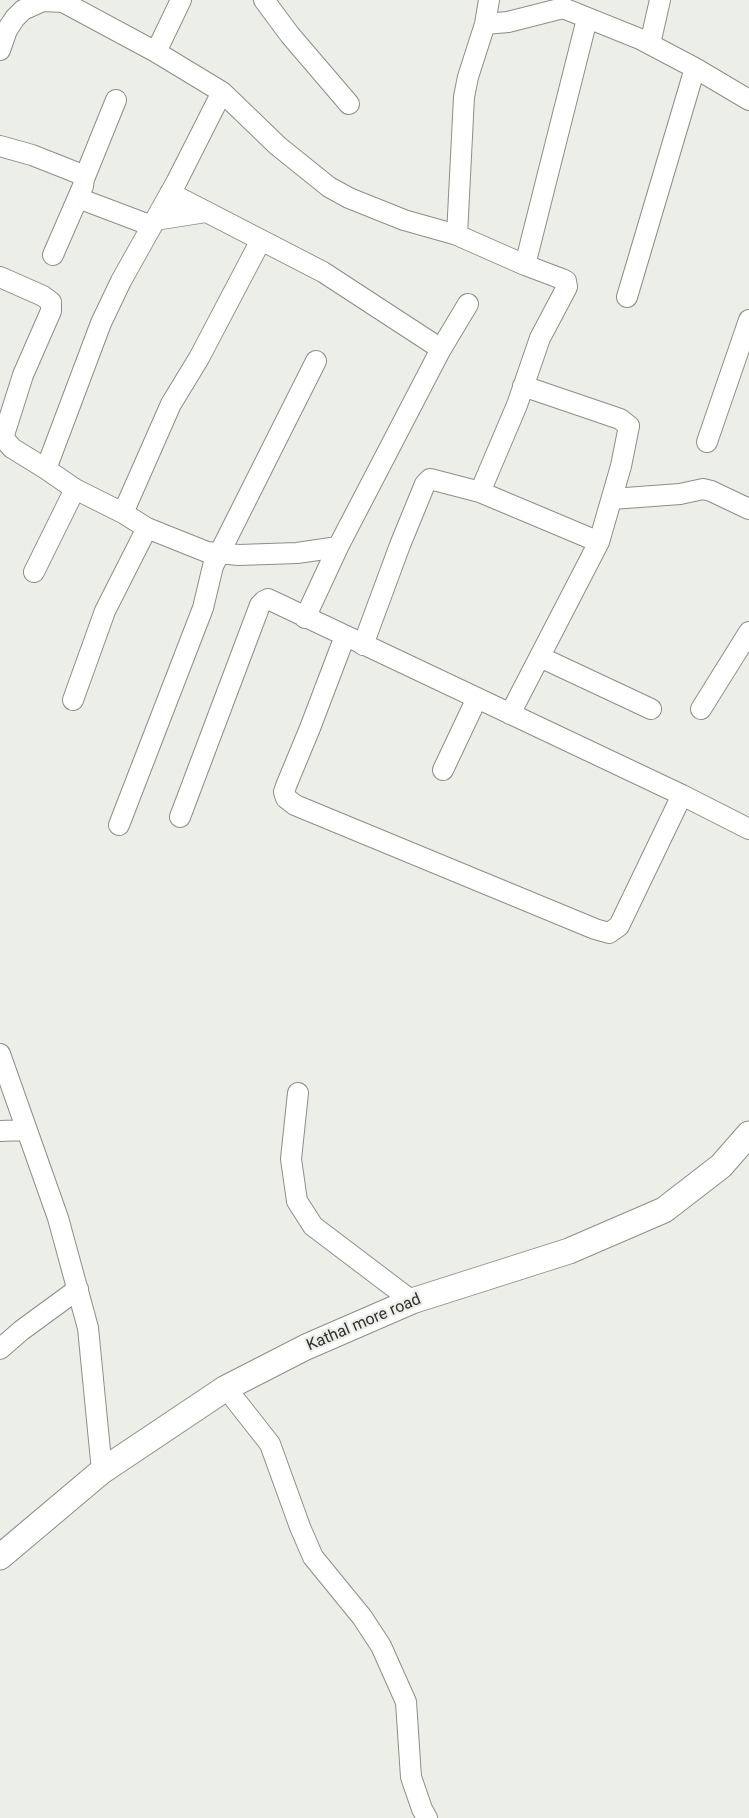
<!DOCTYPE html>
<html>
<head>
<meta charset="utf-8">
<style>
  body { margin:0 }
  canvas { display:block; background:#ebefe7 }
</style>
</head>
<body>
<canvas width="749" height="1818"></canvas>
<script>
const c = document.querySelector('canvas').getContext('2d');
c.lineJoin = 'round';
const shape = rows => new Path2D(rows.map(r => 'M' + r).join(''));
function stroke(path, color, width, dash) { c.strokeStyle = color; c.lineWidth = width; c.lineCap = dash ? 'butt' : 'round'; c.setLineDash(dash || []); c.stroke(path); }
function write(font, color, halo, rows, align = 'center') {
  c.font = font + ' Roboto,sans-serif'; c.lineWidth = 4.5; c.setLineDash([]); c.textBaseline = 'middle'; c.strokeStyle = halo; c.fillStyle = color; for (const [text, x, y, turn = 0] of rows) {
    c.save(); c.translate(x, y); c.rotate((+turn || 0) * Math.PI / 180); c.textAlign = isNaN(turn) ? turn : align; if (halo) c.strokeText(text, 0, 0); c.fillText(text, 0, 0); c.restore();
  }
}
const minor = shape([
  [264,0,290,35,349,104],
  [587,19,525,265,457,235,464,97,468,77,485,24,508,22,563,8,640,39,695,68,749,100],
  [485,24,489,0],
  [650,44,660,0],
  [0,50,7,30,15,18,23,10,43,1,63,2,156,52,222,92,278,146,329,187,349,198,404,220,457,235],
  [156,52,181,0],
  [0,146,32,155,65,168,80,174,84,179,83,186,53,255],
  [84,179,116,100],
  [170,193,323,272,441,349],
  [78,198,152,226],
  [155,220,206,212],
  [0,277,43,296,51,302,51,311,23,375,4,435,6,441,12,448,46,469,75,489,123,513,147,528,207,552,239,555,297,553,338,547],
  [627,297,695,68],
  [523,386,620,419,629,426,621,466,599,542],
  [707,442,749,320],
  [46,469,101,323,121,281,177,181,222,92],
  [612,499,680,494,703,489,711,491,749,509],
  [123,513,171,404,199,358,261,240],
  [34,572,75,489],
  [305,618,338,547,441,349,468,304],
  [345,636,310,728,286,786,284,792,286,798,295,805,595,929,609,933,619,926,682,795],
  [363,645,400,545,425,484,430,479,480,492],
  [540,657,651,709],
  [73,700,105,611,147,528],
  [701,709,749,632],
  [510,714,599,542,480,492,517,405,540,338,567,287,566,281,562,279,525,265],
  [443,770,477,698],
  [180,817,260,605,264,601,268,599,682,795,749,829],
  [119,825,203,608,213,566,316,361],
  [0,1054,58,1218,88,1328,102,1471],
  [298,1093,291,1159,297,1201,313,1226,412,1301],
  [0,1131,27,1130],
  [0,1349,22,1330,78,1289],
  [226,1388,270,1444,300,1527,313,1557,362,1617,381,1646,406,1702,411,1777,422,1809,427,1818]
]);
const major = shape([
  [0,1557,102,1471,226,1388,306,1347,412,1301,569,1251,664,1210,721,1166,749,1134]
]);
const streetNames = [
  ["Kathal more road",364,1323,-23]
];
stroke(minor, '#8b8f87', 22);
stroke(major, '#8b8f87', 27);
stroke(minor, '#fff', 20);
stroke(major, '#fff', 25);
write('16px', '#2f302d', '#ebefe7', streetNames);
</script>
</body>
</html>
